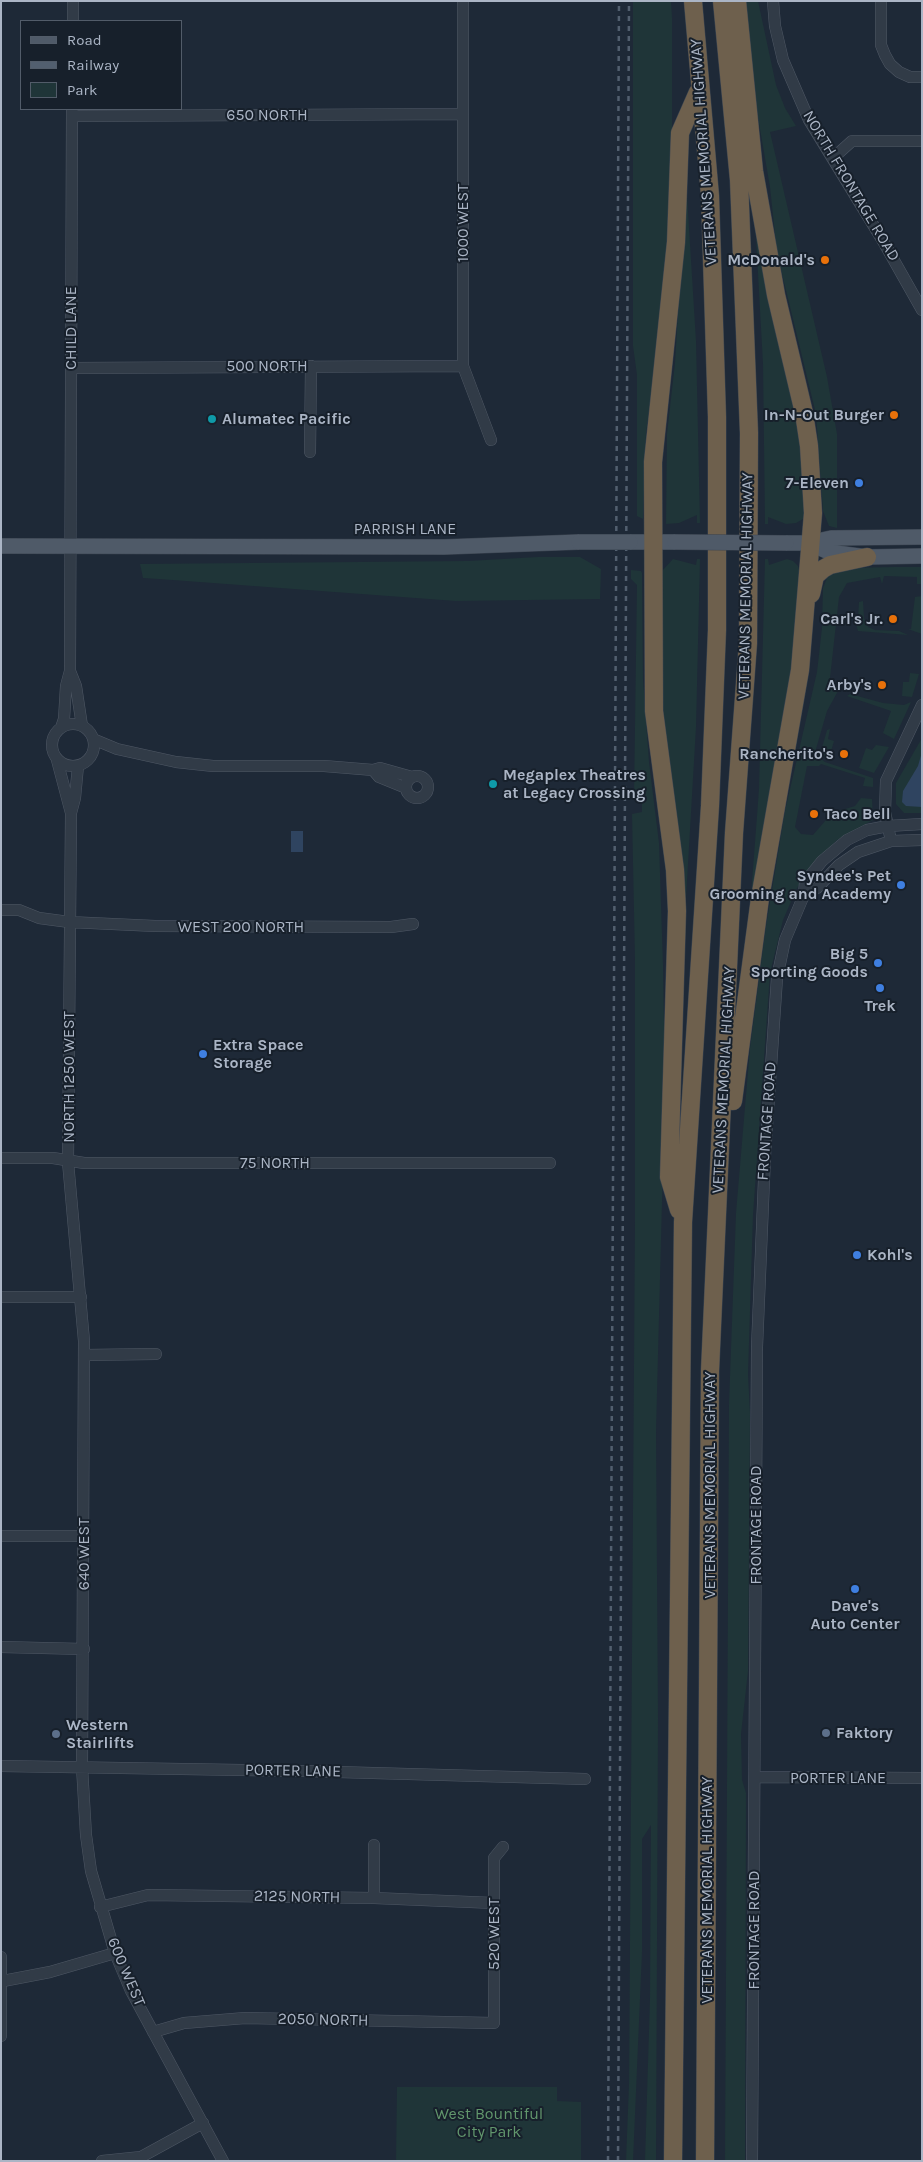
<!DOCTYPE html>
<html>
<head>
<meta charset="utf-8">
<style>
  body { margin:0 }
  #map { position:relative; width:923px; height:2162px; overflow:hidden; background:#1e2937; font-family:Karla,sans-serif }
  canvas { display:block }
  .frame { position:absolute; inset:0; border:2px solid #abb5c5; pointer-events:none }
  .legend { position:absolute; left:20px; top:20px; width:162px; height:90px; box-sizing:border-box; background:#17202b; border:1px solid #525c69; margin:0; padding:6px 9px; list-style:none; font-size:15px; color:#abb5c5 }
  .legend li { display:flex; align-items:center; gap:10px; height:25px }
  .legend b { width:25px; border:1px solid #525c69 }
</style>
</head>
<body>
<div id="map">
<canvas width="923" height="2162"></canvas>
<div class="frame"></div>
<ul class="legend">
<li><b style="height:6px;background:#4f5a68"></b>Road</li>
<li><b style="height:6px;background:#525f6f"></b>Railway</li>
<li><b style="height:14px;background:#1f3538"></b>Park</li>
</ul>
</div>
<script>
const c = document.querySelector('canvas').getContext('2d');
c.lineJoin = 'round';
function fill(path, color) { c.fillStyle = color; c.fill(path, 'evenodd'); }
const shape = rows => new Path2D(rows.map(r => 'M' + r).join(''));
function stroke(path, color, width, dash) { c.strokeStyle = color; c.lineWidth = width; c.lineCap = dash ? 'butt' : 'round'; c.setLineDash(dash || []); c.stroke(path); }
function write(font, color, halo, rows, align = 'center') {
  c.font = font + ' Karla,sans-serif'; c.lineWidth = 4; c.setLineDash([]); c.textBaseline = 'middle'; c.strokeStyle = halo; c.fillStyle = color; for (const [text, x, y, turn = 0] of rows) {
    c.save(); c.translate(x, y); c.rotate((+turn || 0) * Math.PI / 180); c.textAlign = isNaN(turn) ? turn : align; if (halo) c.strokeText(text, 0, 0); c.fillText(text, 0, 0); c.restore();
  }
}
const green = shape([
  [633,1,671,1,672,18,672,214,659,342,646,433,643,519,637,516,637,375,633,346],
  [743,1,758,1,776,85,785,108,796,126,770,132,827,377,837,434,837,528,829,526,823,511,816,414,777,253,770,187,754,94],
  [686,179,696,341,700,523,697,523,697,515,679,523,666,524,667,434,675,363],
  [755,219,801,428,805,513,803,519,796,523,786,524,768,517,768,524,765,524,763,364],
  [538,557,580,557,601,569,600,599,456,601,159,579,143,578,140,564,468,561],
  [673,559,696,565,697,559,700,559,696,727,682,967,662,714,661,572],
  [765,559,768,559,769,565,787,559,793,561,798,566,800,574,798,634,748,935,759,789],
  [894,567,922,567,922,584,917,584,917,577,884,576,882,584,880,577,847,583,839,597,829,687,838,691,827,711,816,749,818,757,825,762,873,778,873,787,863,786,865,778,821,764,819,766,807,766,795,827,801,834,813,835,832,813,855,806,861,798,872,799,873,820,837,840,809,868,796,890,783,920,770,973,753,1215,748,1374,750,1414,748,1671,741,1734,742,1780,746,1793,745,2161,725,2161,729,1404,736,1213,750,1048,766,926,785,811,817,672,822,628,823,588,827,578,834,572,847,568],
  [631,570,641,571,642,573,643,679,649,762,659,843,663,965,665,1087,656,1431,658,1718,656,2161,645,2161,650,1998,651,1825,642,1839,642,1952,633,2161,626,2161,629,2084,635,1221,635,960,632,814,642,812,642,796,634,797,637,585,631,579],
  [922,596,922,634,908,629,911,629,915,597],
  [863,601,864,618,868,627,875,630,899,631,908,635,858,631,855,620,858,620,859,602],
  [910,673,919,674,912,697,902,696,903,682,909,682],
  [850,694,883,703,904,705,911,702,894,739,883,733,891,711,847,696],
  [830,729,828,739,834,741,829,758,823,756,821,751,827,730],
  [922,738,922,813,904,813,896,804,896,783],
  [876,745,889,747,874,773,859,768,866,748,872,750],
  [397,2087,557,2087,557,2101,581,2102,581,2161,396,2161]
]);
const water = shape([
  [922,752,922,807,906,806,902,802,903,791,918,766],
  [291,831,303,831,303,852,291,852]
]);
const minor = shape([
  [463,1,463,366,491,440],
  [773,1,775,26,783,60,809,120,883,241,922,310],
  [881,1,881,45,885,55,890,64,899,72,910,77,922,77],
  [73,21,73,1],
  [72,116,463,114],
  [833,158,852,141,922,141],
  [71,368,463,366],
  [310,452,311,366],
  [70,671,76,686,82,726],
  '52 745a21 21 0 1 1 42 0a21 21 0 1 1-42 0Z',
  [61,728,64,719,66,686,70,671,72,109],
  [93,739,117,749,176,762,213,766,324,766,373,770,380,768,412,777],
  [57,760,71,813],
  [78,766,75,798,71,813,68,1162,84,1341,82,1767,86,1835,91,1871,115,1953,131,1991,223,2161],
  [373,770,379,777,406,788],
  '406 787a11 11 0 1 1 22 0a11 11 0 1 1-22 0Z',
  [891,841,885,812,886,781,922,705],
  [804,895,817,888,839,865,858,852,891,841,922,840],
  [1,910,19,910,39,918,69,922,155,926,391,927,413,924],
  [1,1158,53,1158,84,1163,550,1163],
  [1,1297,81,1297],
  [84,1355,156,1354],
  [1,1536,84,1536],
  [1,1647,84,1649],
  [1,1766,302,1771,585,1779],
  [755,1777,922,1778],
  [374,1898,374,1845],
  [100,1907,148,1895,374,1898,494,1903],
  [1,1957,1,2036],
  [3,1981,50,1972,115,1953],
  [153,2032,184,2023,245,2018,494,2023,494,1858,503,1847],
  [102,2161,141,2157,203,2123],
  [752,2161,757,1347,765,1156,777,978,785,940,804,895,805,882,822,861,847,840,867,830,888,826,922,824]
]);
const major = shape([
  [630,542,675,542],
  [786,543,808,543,831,538,922,537],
  [808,543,829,552,867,557,922,556],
  [1,546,444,547,579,542]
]);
const highway = shape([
  [811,594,815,576,823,569,830,565,867,557],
  [733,1101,760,898,800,670,813,513,809,446,804,413,776,295,754,171,737,1],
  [679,1210,669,1177,677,911,675,870,654,711,653,462,676,242,680,133,698,92],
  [673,2161,683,1222,710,806,717,630,717,417,710,196,693,1],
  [705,2161,710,1371,734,833,748,643,749,433,739,180,722,1]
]);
const rail = shape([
  [608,2161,619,1],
  [618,2161,629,1]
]);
const majorBridge = shape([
  [579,542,630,542],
  [675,542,786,543]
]);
const markers = [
  [825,260,5,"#e8710a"],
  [894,415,5,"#e8710a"],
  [212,419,5,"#0f9aa8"],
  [859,483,5,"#3f7fe0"],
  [893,619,5,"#e8710a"],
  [882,685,5,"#e8710a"],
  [844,754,5,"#e8710a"],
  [493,784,5,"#0f9aa8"],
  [814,814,5,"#e8710a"],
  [901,885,5,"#3f7fe0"],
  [878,963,5,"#3f7fe0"],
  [880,988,5,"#3f7fe0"],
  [203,1054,5,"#3f7fe0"],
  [857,1255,5,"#3f7fe0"],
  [855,1589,5,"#3f7fe0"],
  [826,1733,5,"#5c6f8a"],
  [56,1734,5,"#5c6f8a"]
];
const streetNames = [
  ["650 NORTH",267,115],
  ["VETERANS MEMORIAL HIGHWAY",704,152,-94],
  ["NORTH FRONTAGE ROAD",851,186,59],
  ["1000 WEST",463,223,-90],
  ["CHILD LANE",71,328,-90],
  ["500 NORTH",267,366],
  ["PARRISH LANE",405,529],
  ["VETERANS MEMORIAL HIGHWAY",746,586,-89],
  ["WEST 200 NORTH",241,927],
  ["NORTH 1250 WEST",69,1077,-90],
  ["VETERANS MEMORIAL HIGHWAY",724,1080,-87],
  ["FRONTAGE ROAD",767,1121,-86],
  ["75 NORTH",275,1163],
  ["VETERANS MEMORIAL HIGHWAY",710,1485,-90],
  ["FRONTAGE ROAD",756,1525,-90],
  ["640 WEST",84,1554,-90],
  ["PORTER LANE",293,1771,1],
  ["PORTER LANE",838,1778],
  ["VETERANS MEMORIAL HIGHWAY",707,1890,-90],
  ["2125 NORTH",297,1897,1],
  ["FRONTAGE ROAD",754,1930,-90],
  ["520 WEST",494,1934,-90],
  ["600 WEST",126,1972,67],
  ["2050 NORTH",323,2020,1]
];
const poiNames = [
  ["McDonald's",815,260],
  ["In-N-Out Burger",884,415],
  ["Alumatec Pacific",222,419,"left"],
  ["7-Eleven",849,483],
  ["Carl's Jr.",883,619],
  ["Arby's",872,685],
  ["Rancherito's",834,754],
  ["Megaplex Theatres",503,775,"left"],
  ["at Legacy Crossing",503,793,"left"],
  ["Taco Bell",824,814,"left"],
  ["Syndee's Pet",891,876],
  ["Grooming and Academy",891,894],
  ["Big 5",868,954],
  ["Sporting Goods",868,972],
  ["Trek",880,1006,"center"],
  ["Extra Space",213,1045,"left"],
  ["Storage",213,1063,"left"],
  ["Kohl's",867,1255,"left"],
  ["Dave's",855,1606,"center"],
  ["Auto Center",855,1624,"center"],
  ["Western",66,1725,"left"],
  ["Stairlifts",66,1743,"left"],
  ["Faktory",836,1733,"left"]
];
const parkNames = [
  ["West Bountiful",489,2114],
  ["City Park",489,2132]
];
fill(green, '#1f3538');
fill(water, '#2f4460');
stroke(minor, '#4f5865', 12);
stroke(major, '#3b4450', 16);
stroke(highway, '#3c4551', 19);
stroke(minor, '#313b47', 11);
stroke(major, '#4f5a68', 15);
stroke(highway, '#6e604d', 18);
stroke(rail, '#525f6f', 2.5, [5, 5]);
stroke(majorBridge, '#3b4450', 16, []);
stroke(majorBridge, '#4f5a68', 15);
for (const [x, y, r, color] of markers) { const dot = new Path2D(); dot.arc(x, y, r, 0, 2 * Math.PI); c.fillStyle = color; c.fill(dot); stroke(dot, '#17202b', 2); }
write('16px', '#abb5c5', '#17202b', streetNames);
write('bold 16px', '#abb5c5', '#17202b', poiNames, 'right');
write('16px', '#61966c', '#17202b', parkNames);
</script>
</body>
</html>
